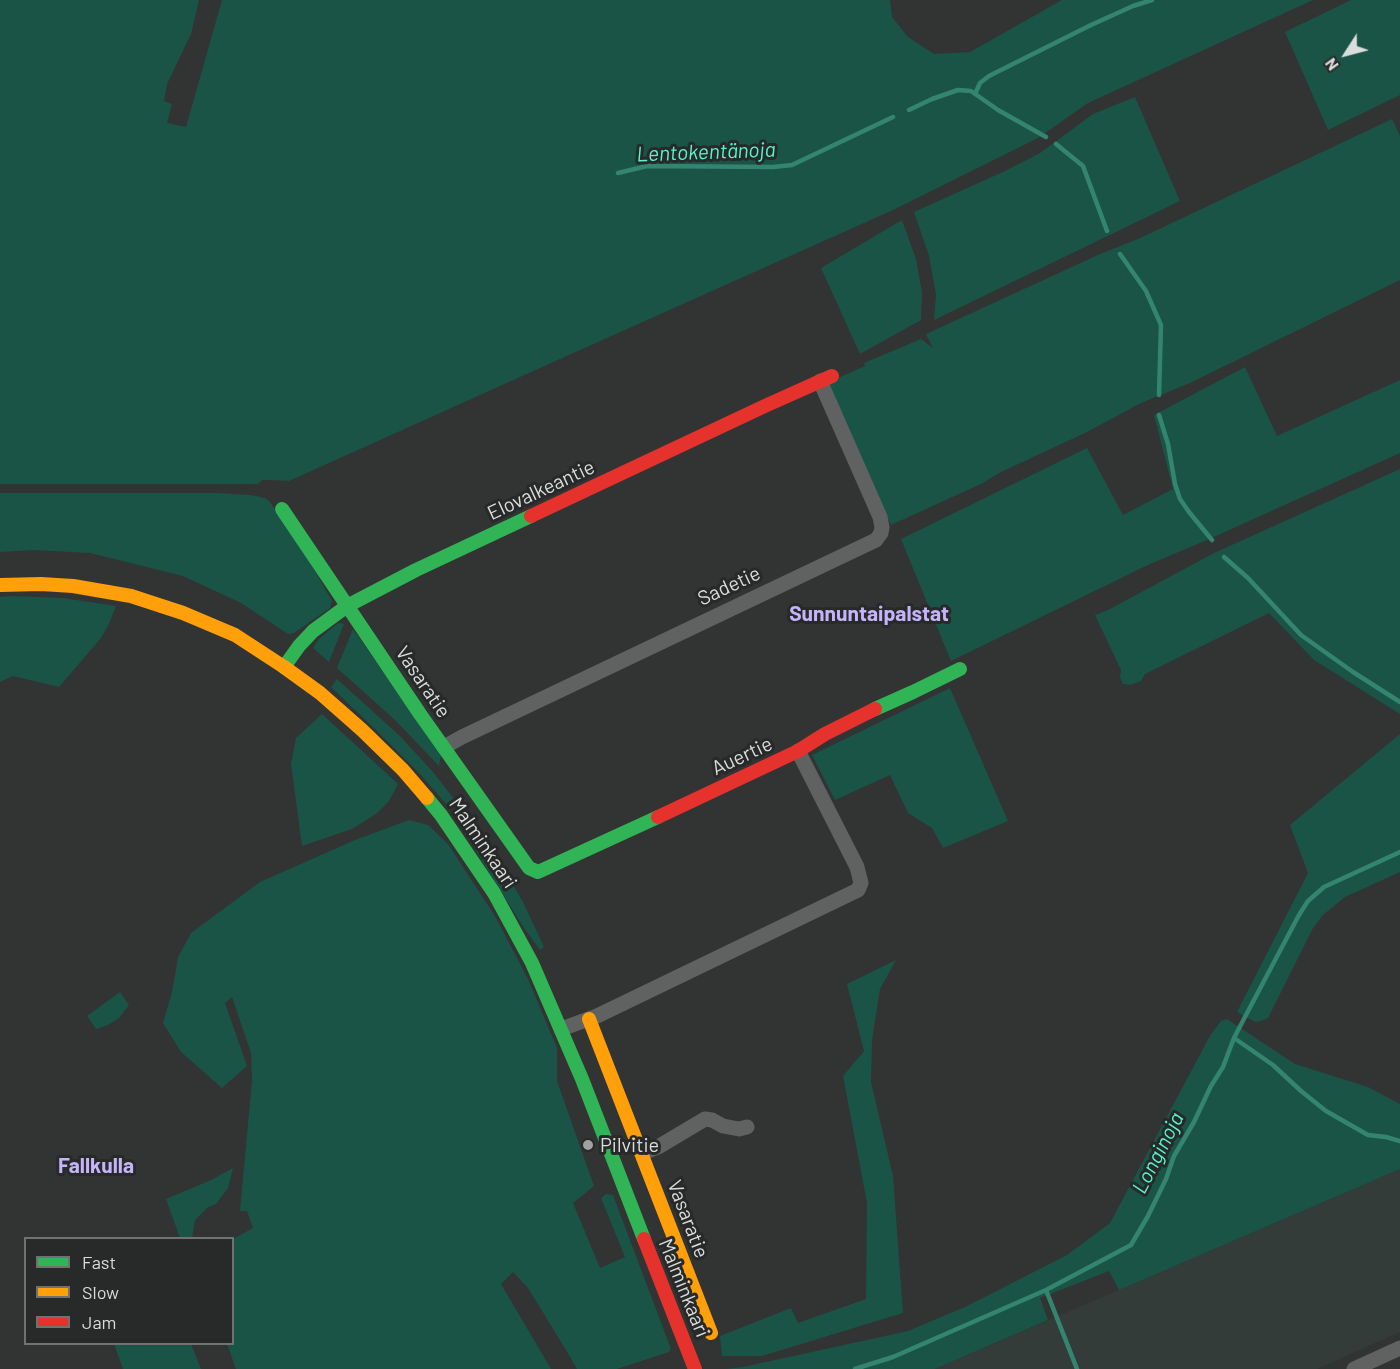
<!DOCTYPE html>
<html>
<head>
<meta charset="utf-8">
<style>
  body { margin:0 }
  #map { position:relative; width:1400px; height:1369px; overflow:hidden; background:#323333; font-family:Barlow,sans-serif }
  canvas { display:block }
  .legend { position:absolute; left:24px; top:1237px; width:210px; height:108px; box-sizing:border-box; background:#272a29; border:2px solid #6f7271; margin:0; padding:8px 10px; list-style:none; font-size:18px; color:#dbdddc }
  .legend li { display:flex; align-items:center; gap:12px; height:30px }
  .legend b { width:30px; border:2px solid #6f7271 }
  .north { position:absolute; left:1316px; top:24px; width:60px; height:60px; -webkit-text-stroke:4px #272a29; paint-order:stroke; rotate:234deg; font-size:16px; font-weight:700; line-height:24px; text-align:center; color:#dbdddc }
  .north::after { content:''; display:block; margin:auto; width:21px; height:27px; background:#dbdddc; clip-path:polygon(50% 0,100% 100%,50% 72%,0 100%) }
</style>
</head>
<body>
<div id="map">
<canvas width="1400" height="1369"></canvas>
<ul class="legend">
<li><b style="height:8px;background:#30b455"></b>Fast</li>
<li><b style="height:8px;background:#ff9f0a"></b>Slow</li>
<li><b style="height:8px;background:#e5322d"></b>Jam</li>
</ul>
<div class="north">N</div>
</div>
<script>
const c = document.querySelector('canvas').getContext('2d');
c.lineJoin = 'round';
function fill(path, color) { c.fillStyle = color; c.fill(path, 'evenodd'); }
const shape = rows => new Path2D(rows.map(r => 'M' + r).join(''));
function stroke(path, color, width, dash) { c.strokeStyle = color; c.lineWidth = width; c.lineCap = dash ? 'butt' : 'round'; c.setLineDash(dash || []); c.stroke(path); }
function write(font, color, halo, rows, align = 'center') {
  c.font = font + ' Barlow,sans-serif'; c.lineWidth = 6; c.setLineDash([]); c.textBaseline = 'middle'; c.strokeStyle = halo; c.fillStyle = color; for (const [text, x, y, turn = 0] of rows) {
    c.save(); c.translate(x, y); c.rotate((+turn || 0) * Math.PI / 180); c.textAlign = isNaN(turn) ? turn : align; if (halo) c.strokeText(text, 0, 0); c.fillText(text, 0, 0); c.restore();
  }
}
const built = shape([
  [1400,1169,1400,1332,1317,1369,935,1369]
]);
const green = shape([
  [0,0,199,0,191,34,167,84,164,101,172,104,167,123,186,127,222,0,890,0,892,17,908,37,934,54,970,52,1062,0,1313,0,1088,103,1038,138,893,210,560,359,289,481,267,480,262,480,258,484,0,484],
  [1351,0,1400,0,1400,95,1328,130,1285,32],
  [1135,97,1180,201,934,320,936,295,929,256,914,212,1005,171,1040,153,1093,114],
  [1392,119,1400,136,1400,280,1190,383,1141,403,1087,432,999,473,983,483,891,525,828,389,831,381,865,366,864,363,921,339,933,348,926,334,1100,254,1138,239],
  [902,220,916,259,922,292,921,320,860,354,821,268],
  [1245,367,1277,436,1400,380,1400,453,1207,540,1150,564,951,661,901,539,1087,448,1123,515,1173,489,1154,415],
  [1400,469,1400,714,1314,660,1269,613,1145,674,1141,681,1130,685,1123,684,1120,677,1121,670,1095,615,1108,610,1214,553],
  [0,493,217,493,250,495,265,498,270,502,302,548,332,601,330,608,294,633,288,634,241,603,183,576,90,553,33,550,0,552],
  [13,596,63,598,116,606,109,624,101,638,59,687,13,676,0,682,0,597],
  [338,623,344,624,329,662,313,648,319,639],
  [353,629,441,755,439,766,395,720,337,668],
  [337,679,400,736,433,772,454,799,447,805,420,774,379,733,331,687],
  [950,688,1008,821,943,848,932,828,908,813,890,775,835,800,812,755],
  [322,714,398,784,389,801,376,814,352,829,302,846,291,764,296,738],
  [1400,734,1400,872,1345,897,1323,915,1313,928,1268,1018,1261,1021,1255,1022,1237,1012,1308,873,1290,825],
  [458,808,461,810,506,873,523,902,544,947,540,950,522,925,453,814,454,811],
  [409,820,428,825,448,844,495,916,528,979,557,1048,557,1081,594,1186,573,1203,600,1268,625,1257,601,1198,606,1194,613,1195,671,1349,669,1352,617,1369,577,1369,569,1355,528,1288,513,1272,501,1284,551,1369,236,1369,227,1344,232,1344,233,1239,253,1228,247,1211,240,1211,252,1080,251,1053,232,997,225,1003,247,1066,222,1088,181,1052,163,1023,172,992,178,957,191,933,260,882,355,840],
  [896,960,880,989,872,1040,871,1082,893,1176,903,1313,762,1356,722,1356,720,1336,791,1308,798,1323,866,1299,867,1203,843,1076,864,1051,847,984],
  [120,992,129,1005,119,1018,108,1025,96,1029,87,1016],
  [1227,1019,1295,1064,1368,1087,1400,1104,1400,1169,1119,1290,1109,1271,1040,1298,1048,1320,935,1369,726,1369,743,1367,908,1331,967,1306,1067,1255,1110,1223,1211,1034,1221,1021],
  [233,1168,228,1188,216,1204,208,1207,195,1220,192,1238,180,1238,166,1199,211,1180],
  [114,1344,191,1344,201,1369,123,1369]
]);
const stream = shape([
  [975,94,980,83,989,76,1091,25,1133,6,1152,0],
  [909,110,932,99,958,90,971,91,998,110,1046,137],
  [1056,144,1083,166,1107,231],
  [618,173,647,166,773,167,792,165,893,117],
  [1120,254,1146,291,1161,325,1159,395],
  [1159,415,1168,444,1175,484,1180,499,1189,512,1212,540],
  [1224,557,1248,578,1301,635,1353,672,1400,702],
  [1234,1038,1273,1065,1301,1091,1326,1111,1368,1135,1386,1137,1400,1141],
  [1046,1290,1077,1369],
  [855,1369,893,1357,1046,1290,1131,1245,1148,1216,1166,1179,1174,1156,1194,1122,1211,1086,1223,1067,1234,1038,1246,1015,1299,915,1308,901,1324,887,1400,852]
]);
const street = shape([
  [444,747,462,737,876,540,881,533,882,527,880,517,820,381],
  [561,1029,597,1016,858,890,861,883,857,867,798,751],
  [642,1153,658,1147,705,1119,712,1120,723,1126,739,1129,747,1127],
  [1354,1369,1400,1348]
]);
const fast = shape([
  [282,509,420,714,529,868,538,872,658,817],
  [284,667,299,646,313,631,347,606,416,570,531,516],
  [875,709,913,692,960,669],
  [427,798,441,815,494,893,532,963,582,1079,644,1239]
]);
const slow = shape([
  [0,585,41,584,73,586,131,596,183,613,235,635,284,667,320,693,362,730,403,770,427,798],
  [589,1019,711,1333]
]);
const jam = shape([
  [531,516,767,405,832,376],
  [658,817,798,751,825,734,875,709],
  [644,1239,695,1369]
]);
const markers = [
  [588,1145,6,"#a0a2a1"]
];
const streetNames = [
  ["Elovalkeantie",541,490,-25],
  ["Sadetie",729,586,-25],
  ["Vasaratie",423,682,56],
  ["Auertie",742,756,-25],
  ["Malminkaari",483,843,56],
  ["Vasaratie",688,1219,69],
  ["Malminkaari",684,1288,68]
];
const poiNames = [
  ["Pilvitie",600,1145]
];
const waterNames = [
  ["Lentokentänoja",706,152,-2],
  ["Longinoja",1158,1153,-63]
];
const neighbourhoodNames = [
  ["Sunnuntaipalstat",869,614],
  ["Fallkulla",96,1166]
];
fill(built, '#333c39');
fill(green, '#1a5446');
stroke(stream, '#348570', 4.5);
stroke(street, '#606261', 15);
stroke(fast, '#30b455', 14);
stroke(slow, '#ff9f0a', 14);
stroke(jam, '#e5322d', 14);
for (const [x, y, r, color] of markers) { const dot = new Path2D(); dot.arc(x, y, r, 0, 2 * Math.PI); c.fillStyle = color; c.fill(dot); stroke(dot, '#272a29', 2); }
write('20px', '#dbdddc', '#272a29', streetNames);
write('20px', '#dbdddc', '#272a29', poiNames, 'left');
write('italic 21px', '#55f5cd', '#272a29', waterNames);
write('bold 21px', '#c6b4fb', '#272a29', neighbourhoodNames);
</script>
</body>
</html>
